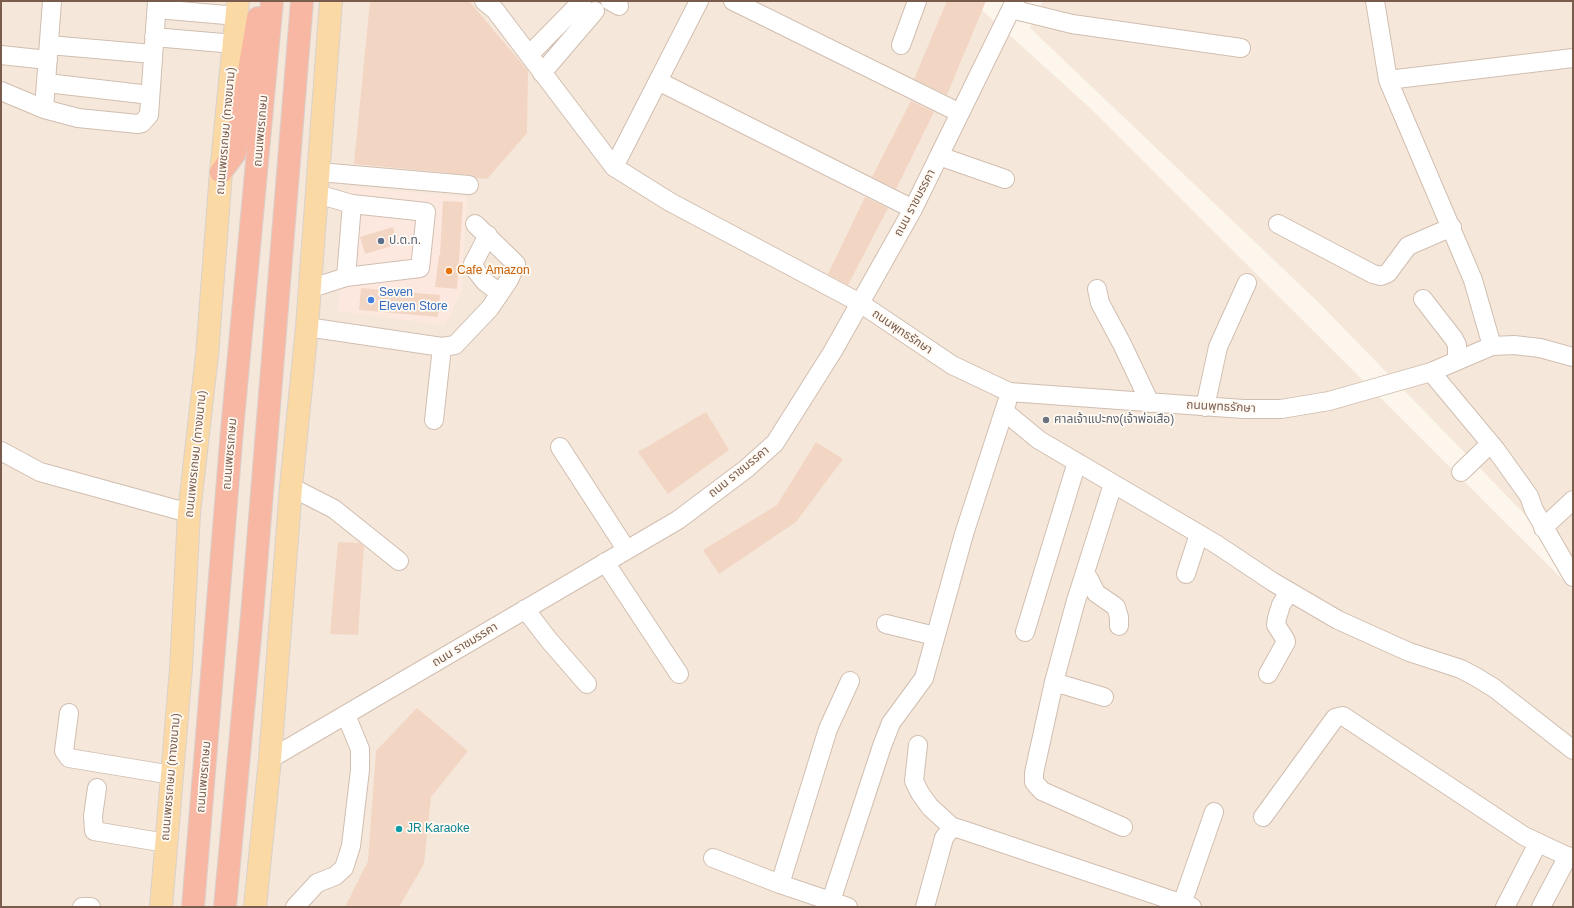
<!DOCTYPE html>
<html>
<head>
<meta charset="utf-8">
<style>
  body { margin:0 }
  #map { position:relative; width:1574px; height:908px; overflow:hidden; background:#fdf6ec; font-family:Helvetica,sans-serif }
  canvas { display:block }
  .frame { position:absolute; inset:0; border:2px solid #7a5c4d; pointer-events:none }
</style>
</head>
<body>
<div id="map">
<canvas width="1574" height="908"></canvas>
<div class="frame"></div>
</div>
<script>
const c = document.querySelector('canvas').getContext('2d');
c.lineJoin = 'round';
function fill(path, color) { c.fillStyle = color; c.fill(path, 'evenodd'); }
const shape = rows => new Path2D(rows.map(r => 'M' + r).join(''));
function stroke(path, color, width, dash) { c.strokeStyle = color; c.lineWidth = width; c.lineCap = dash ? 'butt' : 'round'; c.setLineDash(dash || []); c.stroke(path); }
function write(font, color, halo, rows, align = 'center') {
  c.font = font + ' Helvetica,"Noto Sans Thai",sans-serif'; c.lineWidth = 3.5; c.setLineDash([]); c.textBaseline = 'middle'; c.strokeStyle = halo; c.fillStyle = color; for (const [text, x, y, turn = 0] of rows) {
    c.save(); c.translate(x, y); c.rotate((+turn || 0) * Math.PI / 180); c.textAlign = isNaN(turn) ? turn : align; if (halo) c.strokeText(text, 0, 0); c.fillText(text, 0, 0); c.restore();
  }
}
const residential = shape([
  [1,1,972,1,1089,107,1573,590,1573,907,1,907],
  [1043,1,1573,1,1573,564,1318,302,1030,28]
]);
const commercial = shape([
  [349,187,467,197,461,292,445,325,338,311]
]);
const building = shape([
  [370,1,469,1,528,71,527,133,487,179,477,178,470,175,354,164],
  [947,1,986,1,947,95,914,79],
  [911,101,934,112,896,189,872,177],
  [865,197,888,208,848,285,828,274],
  [443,201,463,202,457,289,435,287,439,255,440,255],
  [393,227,398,244,365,254,360,237],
  [361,288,440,295,438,317,359,310],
  [706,412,729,450,668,494,638,452],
  [816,442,843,459,796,522,719,574,703,550,777,505],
  [338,542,360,543,364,546,358,635,330,634],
  [417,708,468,751,431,797,424,864,399,907,345,907,368,861,376,751]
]);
const minor = shape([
  [484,1,495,10,614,167,670,202,860,303,952,365,1009,392,1243,409,1281,409,1329,401,1431,372,1492,346,1514,345,1540,348,1573,357],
  [610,1,619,6],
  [733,1,960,113],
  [1375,1,1388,80,1473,280,1492,346],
  [157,9,237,16],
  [1011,9,1072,24,1241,48],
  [154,37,234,44],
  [49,45,153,54],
  [901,45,917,1],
  [1,55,48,60],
  [529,55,582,1],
  [542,73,595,11],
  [1388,80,1573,58],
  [658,81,913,209],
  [47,83,150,95],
  [1,91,44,109,78,118,138,124,142,123,149,115,157,1],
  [44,109,52,1],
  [939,156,1005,179],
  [614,167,699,1],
  [319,172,469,185],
  [1278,224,1373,274,1381,276,1388,273,1408,246,1452,227],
  [488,235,473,264,477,272,485,282,500,293],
  [346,277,352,204],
  [309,289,346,277,420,268,426,212,352,204,317,194],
  [1097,289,1100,303,1122,344,1150,403],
  [1423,299,1454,339,1457,345,1457,360],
  [307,327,442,347,455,345,490,308,509,280,516,264,475,224],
  [1431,372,1496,450,1529,496,1534,510,1573,577],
  [1205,407,1218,347,1247,283],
  [1005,412,1039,440,1216,544,1273,582,1338,620,1409,652,1461,669,1476,677,1494,688,1573,750],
  [434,420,442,347],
  [560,447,626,549],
  [1,451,40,472,189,513],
  [1461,472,1490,444],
  [1113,484,1075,604,1054,682,1034,773,1034,782,1042,791,1123,827],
  [291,487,334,509,399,561],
  [1543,528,1573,500],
  [605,562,679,674],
  [1186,574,1199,534],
  [1084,576,1089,579,1096,593,1116,607,1119,617,1119,626],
  [525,609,548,639,587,684],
  [886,624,935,636],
  [1025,632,1077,462],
  [1268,674,1286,642,1285,639,1276,625,1277,618,1281,605,1289,592],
  [1054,682,1104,697],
  [69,713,64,751,69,758,172,775],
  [918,745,914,781,920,793,930,807,952,827],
  [270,759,678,520,746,469,775,443,833,351,913,209,1015,1],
  [97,788,93,816,94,831,166,843],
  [1263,817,1335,718,1343,716,1524,836,1573,859],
  [713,858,780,884,848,907],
  [780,884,828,729,850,681],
  [1182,904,1214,812],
  [82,907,91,907],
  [295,907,317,883,335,876,344,868,351,846,360,770,360,749,346,715],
  [829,907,882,746,891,723,924,678,964,534,1007,402],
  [925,907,944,838,952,827,960,829,1192,907],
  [1505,907,1538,843],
  [1541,907,1568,856]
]);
const major = shape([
  [161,907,181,668,189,513,207,355,221,172,238,1],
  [255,907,270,759,291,487,307,327,331,1]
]);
const highway = shape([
  [221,172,235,153,258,18],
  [193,907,232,430,272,1],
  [225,907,252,615,302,1]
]);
const markers = [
  [381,241,4,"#5c6f8a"],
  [449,271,4,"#e8710a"],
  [371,300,4,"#3f7fe0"],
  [1046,420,4,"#6b7280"],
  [399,829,4,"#0f9aa8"]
];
const streetNames = [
  ["ถนนเพชรเกษม (ทางขนาน)",226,131,-85],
  ["ถนนเพชรเกษม",261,131,-85],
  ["ถนน ราชมรรคา",915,203,-62],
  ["ถนนพุทธรักษา",902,332,34],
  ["ถนนพุทธรักษา",1221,407,3],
  ["ถนนเพชรเกษม (ทางขนาน)",196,454,-84],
  ["ถนนเพชรเกษม",230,454,-85],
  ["ถนน ราชมรรคา",739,472,-39],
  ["ถนน ราชมรรคา",465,645,-31],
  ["ถนนเพชรเกษม (ทางขนาน)",171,777,-85],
  ["ถนนเพชรเกษม",204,777,-85]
];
const serviceNames = [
  ["ป.ต.ท.",389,241]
];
const foodNames = [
  ["Cafe Amazon",457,271]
];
const shopNames = [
  ["Seven",379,293],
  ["Eleven Store",379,307]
];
const worshipNames = [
  ["ศาลเจ้าแปะกง(เจ้าพ่อเสือ)",1054,420]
];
const cultureNames = [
  ["JR Karaoke",407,829]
];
fill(residential, '#f5e8da');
fill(commercial, '#fde8e0');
fill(building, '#f3d5c3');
stroke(minor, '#d1beb0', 20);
stroke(major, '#dad1cd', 24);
stroke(highway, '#dad1cd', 24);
stroke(minor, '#fff', 18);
stroke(major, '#fbd9a5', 22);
stroke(highway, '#f7b7a3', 22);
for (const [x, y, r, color] of markers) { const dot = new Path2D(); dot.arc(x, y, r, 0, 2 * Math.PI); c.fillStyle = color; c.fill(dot); stroke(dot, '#fffaf3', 1.5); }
write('12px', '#7a5c4d', '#fffaf3', streetNames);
write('12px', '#4e5e75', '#fffaf3', serviceNames, 'left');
write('12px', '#c56008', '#fffaf3', foodNames, 'left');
write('12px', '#366cbe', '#fffaf3', shopNames, 'left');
write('12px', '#5b616d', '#fffaf3', worshipNames, 'left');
write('12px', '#0d838f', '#fffaf3', cultureNames, 'left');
</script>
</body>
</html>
